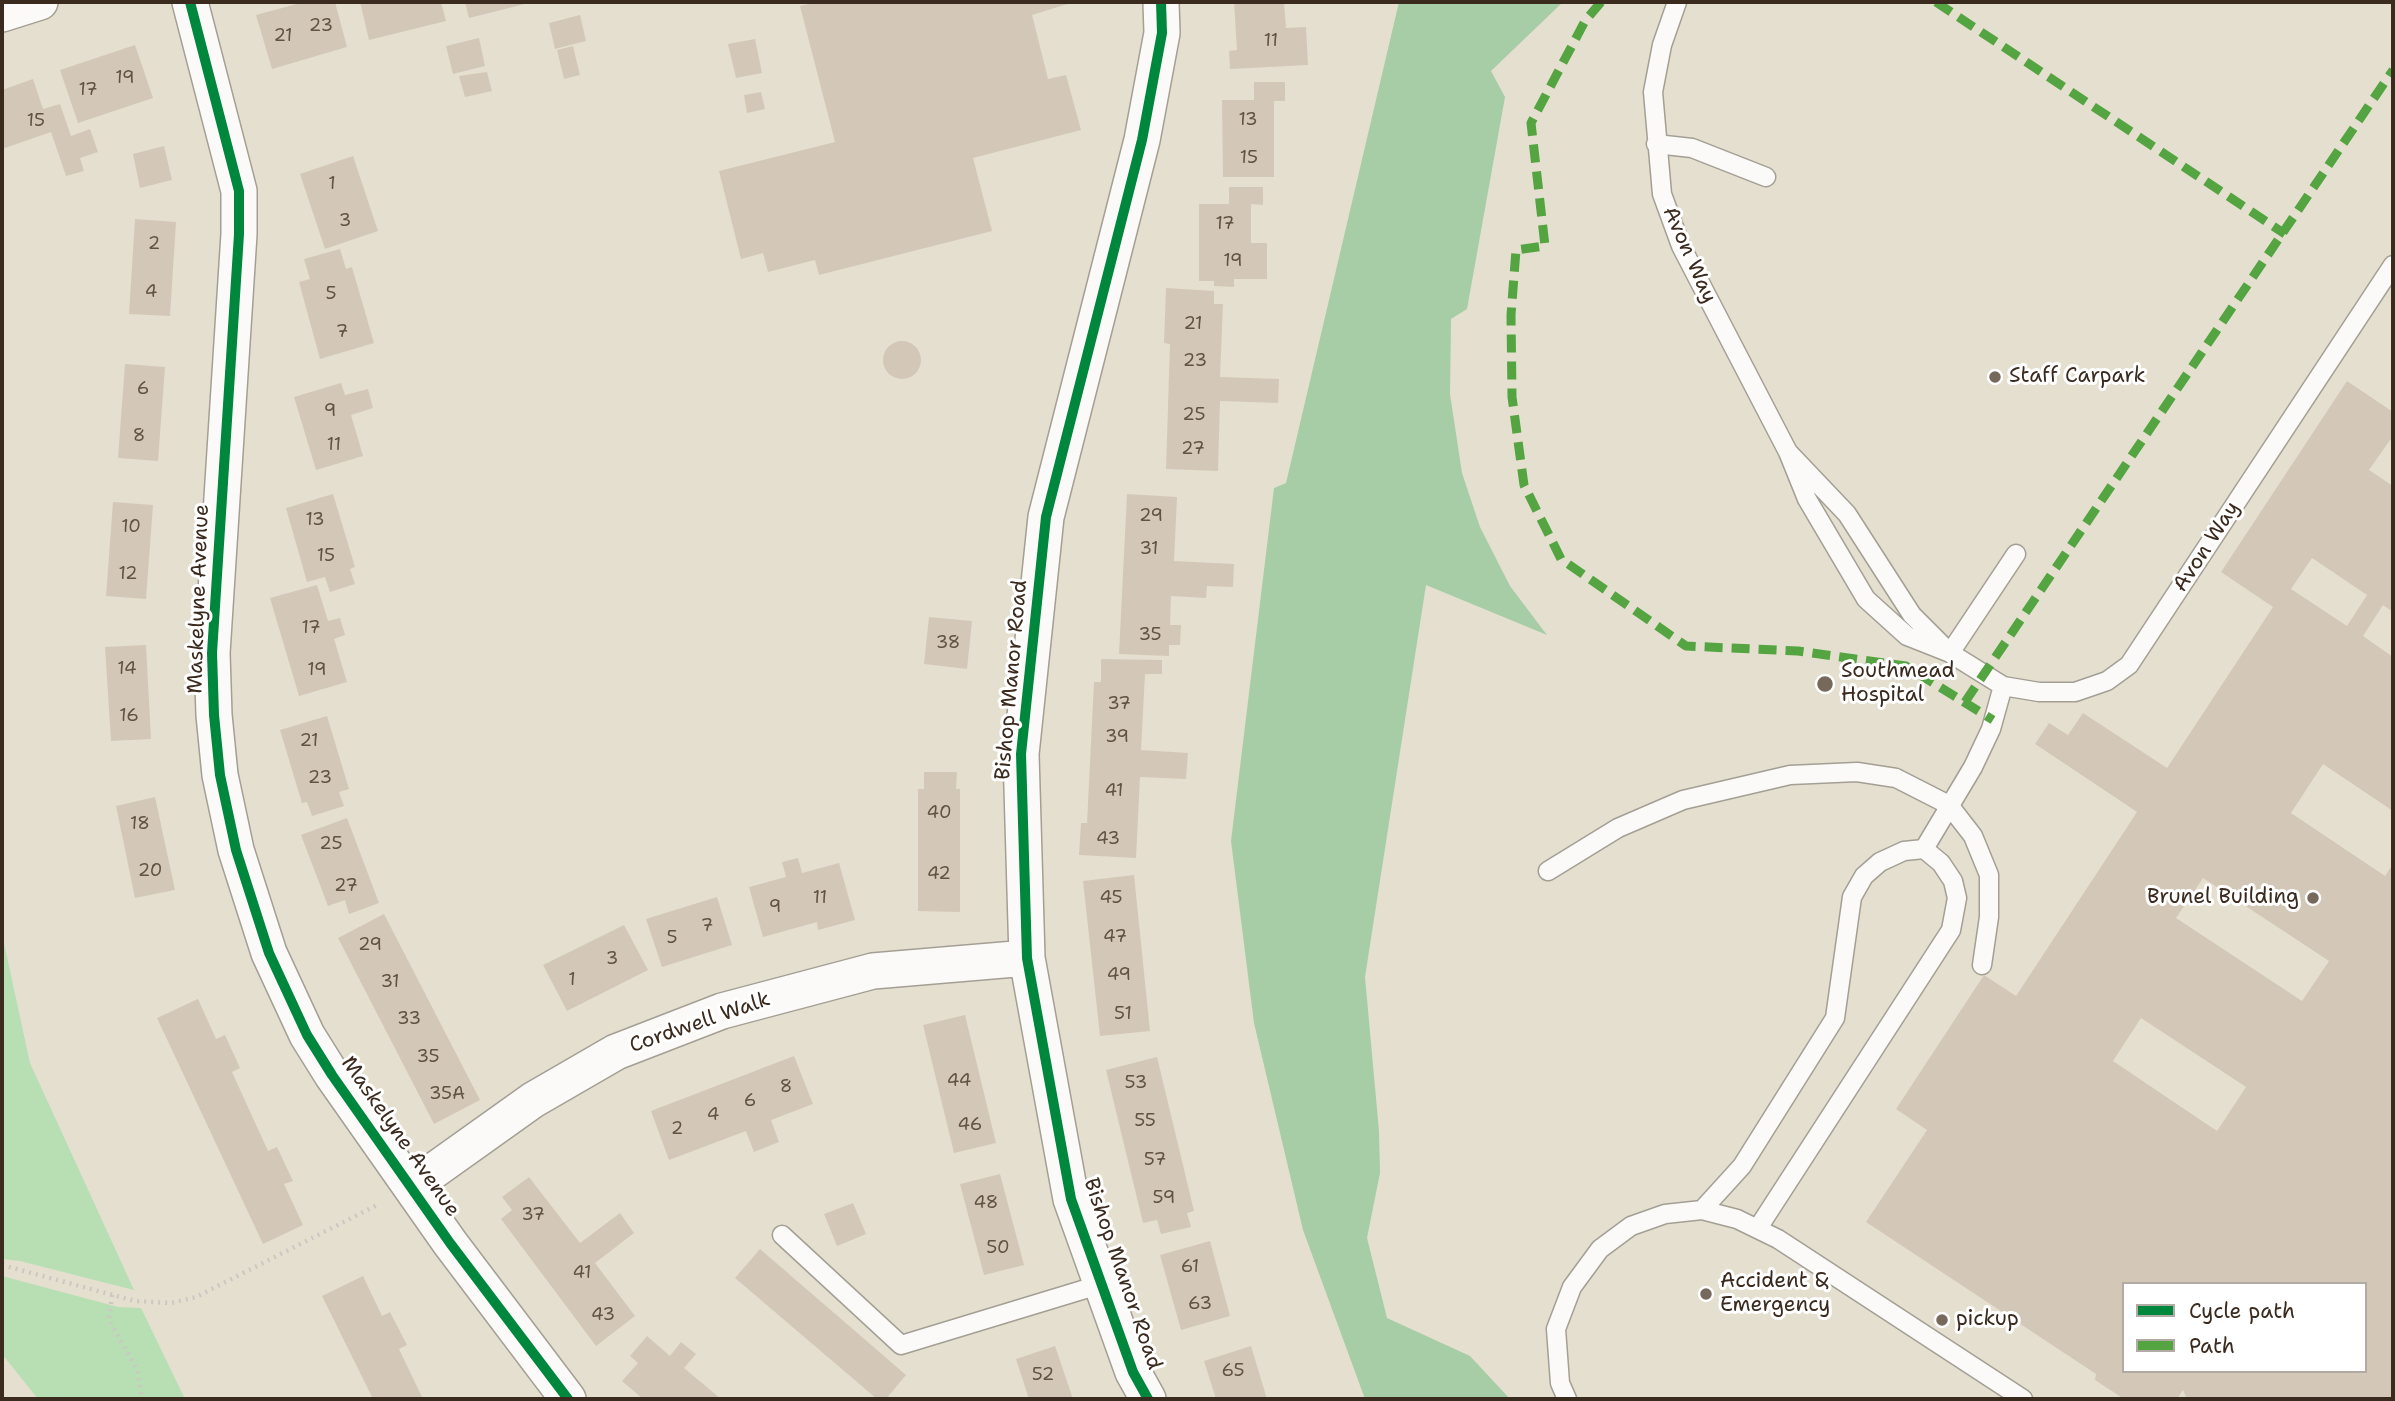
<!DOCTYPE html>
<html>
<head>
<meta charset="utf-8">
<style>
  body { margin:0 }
  #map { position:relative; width:2395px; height:1401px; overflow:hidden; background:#e5dfcf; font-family:"Shantell Sans",sans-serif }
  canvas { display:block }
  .frame { position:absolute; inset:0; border:4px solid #3b2a1e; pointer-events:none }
  .legend { position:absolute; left:2122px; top:1282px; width:245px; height:91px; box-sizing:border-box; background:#fff; border:2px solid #b1aaa5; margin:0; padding:9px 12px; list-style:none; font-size:21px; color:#3b2a1e }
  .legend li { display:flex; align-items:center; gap:14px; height:35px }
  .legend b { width:35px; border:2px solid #b1aaa5 }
</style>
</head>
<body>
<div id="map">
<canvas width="2395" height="1401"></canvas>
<div class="frame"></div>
<ul class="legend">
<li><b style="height:9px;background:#00873e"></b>Cycle path</li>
<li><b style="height:9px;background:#54a441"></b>Path</li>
</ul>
</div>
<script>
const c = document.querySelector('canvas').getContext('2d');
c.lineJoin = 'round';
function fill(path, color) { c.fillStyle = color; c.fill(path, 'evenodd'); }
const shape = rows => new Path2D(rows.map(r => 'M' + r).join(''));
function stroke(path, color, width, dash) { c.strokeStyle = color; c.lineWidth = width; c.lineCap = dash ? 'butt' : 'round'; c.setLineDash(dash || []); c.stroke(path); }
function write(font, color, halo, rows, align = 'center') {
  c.font = font + ' "Shantell Sans",sans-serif'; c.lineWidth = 6; c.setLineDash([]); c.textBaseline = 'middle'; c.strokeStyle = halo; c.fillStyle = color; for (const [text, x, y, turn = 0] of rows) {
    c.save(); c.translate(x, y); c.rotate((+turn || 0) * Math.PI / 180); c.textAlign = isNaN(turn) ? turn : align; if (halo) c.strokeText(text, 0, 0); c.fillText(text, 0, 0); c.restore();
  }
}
const green = shape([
  [2,934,30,1063,134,1290,20,1261,2,1259],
  [2,1276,118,1307,141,1308,185,1399,38,1399,2,1354]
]);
const forest = shape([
  [1399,2,1563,2,1491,71,1505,97,1467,309,1451,319,1450,394,1462,473,1480,527,1510,586,1547,635,1426,585,1365,977,1379,1131,1380,1173,1367,1238,1387,1318,1470,1356,1510,1399,1365,1399,1303,1230,1254,1023,1231,841,1274,488,1286,483]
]);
const building = shape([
  [304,2,335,2,347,47,272,69,256,15],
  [360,2,441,2,446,21,369,40],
  [465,2,529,2,529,3,469,18],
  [817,2,1074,2,1032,15,1048,79,1066,75,1081,130,973,158,992,231,819,275,815,260,768,272,763,253,741,259,719,171,835,142,800,6],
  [1234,2,1284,2,1286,28,1306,27,1308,65,1230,69,1229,51,1237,50],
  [580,15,586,41,555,49,549,23],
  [479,38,485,66,453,74,446,46],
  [755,39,762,73,736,78,728,44],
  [135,45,153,98,78,123,60,70],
  [573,46,580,75,564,79,557,50],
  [487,72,492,91,465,97,459,76],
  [33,79,43,109,60,104,71,136,90,129,98,152,80,158,84,171,66,176,51,132,2,149,2,90],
  [1254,82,1285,82,1285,101,1274,101,1274,177,1223,177,1222,100,1254,100],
  [761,92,765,109,747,113,744,95],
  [164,146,172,180,140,188,133,154],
  [353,156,378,231,325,249,300,174],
  [1229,187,1263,187,1263,205,1251,204,1251,243,1267,243,1267,279,1234,279,1234,287,1214,286,1214,281,1199,281,1199,204,1229,204],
  [135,219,176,222,170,316,129,314],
  [340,249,346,269,352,267,374,343,320,359,299,282,310,279,304,259],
  [1166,288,1214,291,1214,304,1223,304,1220,377,1279,379,1278,403,1220,401,1218,471,1166,469,1170,344,1164,343],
  '883 360a19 19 0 1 1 38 0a19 19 0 1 1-38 0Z',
  [125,364,165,367,158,461,118,458],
  [2347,381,2393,412,2393,442,2390,440,2369,470,2393,486,2393,612,2383,605,2363,636,2393,657,2393,811,2323,764,2291,813,2385,876,2393,864,2393,1399,2183,1399,2186,1397,2183,1390,2177,1399,2124,1399,2095,1380,2096,1374,1866,1222,1927,1130,1896,1109,1984,975,2016,996,2137,812,2035,744,2049,723,2068,735,2083,713,2167,768,2273,607,2221,572],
  [2312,558,2367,595,2347,626,2291,589],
  [2203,878,2329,961,2302,1001,2176,918],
  [2141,1018,2246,1087,2217,1131,2113,1061],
  [2124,1284,2365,1284,2365,1371,2124,1371],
  [341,383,345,395,368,389,373,408,351,415,363,456,316,470,294,397],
  [333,494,355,567,350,569,355,584,330,592,325,577,307,582,286,508],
  [1127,494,1177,497,1174,561,1234,564,1233,587,1207,586,1206,598,1171,596,1170,625,1181,625,1180,645,1169,645,1169,656,1119,654],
  [113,502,153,505,146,599,106,596],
  [317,585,328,621,340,618,345,635,334,639,347,682,299,696,270,598],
  [929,617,972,621,967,669,924,664],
  [146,645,151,739,111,741,105,647],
  [1101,659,1162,660,1162,674,1145,674,1141,750,1188,753,1186,779,1140,777,1136,858,1079,855,1081,823,1087,823,1094,682,1101,682],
  [327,716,349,789,339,792,344,806,312,816,307,802,302,803,280,730],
  [924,772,957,772,956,789,960,789,960,912,918,911,918,789,924,789],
  [155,797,175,890,135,898,116,806],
  [347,818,379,903,349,914,345,900,328,906,301,835],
  [798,858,802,873,839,863,855,920,818,930,817,922,763,937,749,887,786,877,782,862],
  [1134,875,1150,1031,1100,1036,1083,881],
  [717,897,732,945,662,967,646,919],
  [384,914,480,1100,434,1124,338,938],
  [624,925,648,970,567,1011,543,965],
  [198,999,216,1039,225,1035,240,1068,232,1072,268,1151,277,1147,293,1181,284,1184,303,1225,263,1244,157,1018],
  [965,1015,996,1143,954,1153,923,1025],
  [794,1056,813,1104,771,1120,779,1142,754,1152,746,1131,669,1160,651,1111],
  [1157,1057,1194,1211,1187,1213,1191,1227,1161,1234,1157,1220,1143,1223,1106,1070],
  [1000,1174,1024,1265,984,1275,960,1184],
  [529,1177,580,1243,620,1213,634,1233,595,1263,635,1316,596,1346,501,1219,512,1210,502,1197],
  [853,1203,866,1234,837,1246,824,1214],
  [1210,1241,1230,1316,1181,1330,1160,1255],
  [760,1249,906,1375,886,1399,877,1399,735,1278],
  [363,1276,382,1316,390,1312,407,1345,399,1349,423,1399,373,1399,322,1296],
  [647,1336,670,1356,681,1342,696,1354,684,1368,721,1399,643,1399,622,1381,638,1363,630,1356],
  [1055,1346,1073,1399,1029,1399,1016,1359],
  [1251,1346,1267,1399,1216,1399,1204,1361]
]);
const path = shape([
  [2,1265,135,1301,171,1303,196,1297,379,1204],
  [112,1295,109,1320,137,1369,142,1399]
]);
const lane = shape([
  [1677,2,1662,45,1653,92,1662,194,1681,246,1788,452,1807,499,1866,599,1907,636,1950,653,1912,615,1847,514,1788,452],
  [1656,144,1692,148,1766,177],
  [2016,554,1950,653,2003,686,2039,692,2075,692,2107,681,2129,665,2393,265],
  [1924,849,1973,767,1991,729,2003,686],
  [1548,871,1618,828,1683,800,1790,775,1857,772,1896,778,1949,805,1973,836,1989,875,1989,917,1982,965],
  [1702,1210,1742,1166,1835,1018,1852,897,1864,876,1880,862,1904,851,1924,849,1941,863,1953,881,1957,898,1951,930,1758,1228],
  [782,1235,901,1345,1102,1284],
  [1567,1399,1560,1383,1556,1329,1572,1287,1600,1249,1631,1226,1665,1214,1702,1210,1737,1219,1778,1239,2023,1399]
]);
const street = shape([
  [190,2,239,191,239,234,212,653,214,715,220,775,236,850,269,953,307,1035,332,1075,450,1243,568,1399],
  [2,14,40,2],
  [411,1187,533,1100,616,1052,722,1011,873,971,1027,958],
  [1148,1399,1133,1372,1071,1199,1027,958,1021,754,1046,517,1142,140,1162,33,1161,2]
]);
const quiet = shape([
  [1601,2,1585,21,1531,123,1545,246,1516,250,1511,315,1512,397,1524,485,1561,559,1686,646,1798,651,1906,666,1993,720],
  [1936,2,2285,234],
  [1965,702,2393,70]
]);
const cycleway = shape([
  [190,2,239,191,239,234,212,653,214,715,220,775,236,850,269,953,307,1035,332,1075,450,1243,568,1399],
  [1148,1399,1133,1372,1071,1199,1027,958,1021,754,1046,517,1142,140,1162,33,1161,2]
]);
const markers = [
  [1995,377,7,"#76695c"],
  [1825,684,9,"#76695c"],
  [2313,898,7,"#76695c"],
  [1706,1294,7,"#76695c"],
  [1942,1320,7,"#76695c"]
];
const numberNames = [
  ["23",321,26],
  ["21",283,36],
  ["11",1271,41],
  ["19",125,78],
  ["17",88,90],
  ["13",1248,120],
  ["15",36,121],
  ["15",1249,158],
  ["1",332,184],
  ["3",345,221],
  ["17",1225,224],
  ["2",154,244],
  ["19",1233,261],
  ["4",151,292],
  ["5",331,294],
  ["21",1193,324],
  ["7",342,332],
  ["23",1195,361],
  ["6",143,389],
  ["9",330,411],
  ["25",1194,415],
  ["8",139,436],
  ["11",334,445],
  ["27",1193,449],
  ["29",1151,516],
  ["13",315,520],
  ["10",131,527],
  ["31",1149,549],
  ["15",326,556],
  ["12",128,574],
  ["17",311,628],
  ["35",1150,635],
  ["38",948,643],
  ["14",127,669],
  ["19",317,670],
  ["37",1119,704],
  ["16",129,716],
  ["39",1117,737],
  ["21",309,741],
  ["23",320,778],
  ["41",1114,791],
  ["40",939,813],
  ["18",140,824],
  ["43",1108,839],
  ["25",331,844],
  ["20",150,871],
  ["42",939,874],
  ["27",346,886],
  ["11",820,898],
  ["45",1111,898],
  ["9",775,907],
  ["7",707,926],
  ["47",1115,937],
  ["5",672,938],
  ["29",370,945],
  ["3",612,959],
  ["49",1119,975],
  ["1",572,980],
  ["31",390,982],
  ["51",1123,1014],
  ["33",409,1019],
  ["35",428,1057],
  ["44",959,1081],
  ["53",1136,1083],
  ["8",786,1087],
  ["35A",447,1094],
  ["6",750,1101],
  ["4",713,1115],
  ["55",1145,1121],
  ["46",970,1125],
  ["2",677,1129],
  ["57",1155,1160],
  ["59",1164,1198],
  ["48",986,1203],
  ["37",533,1215],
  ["50",998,1248],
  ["61",1190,1267],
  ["41",582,1273],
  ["63",1200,1304],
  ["43",603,1315],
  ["65",1233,1371],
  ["52",1043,1375]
];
const streetNames = [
  ["Avon Way",1689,255,66],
  ["Avon Way",2207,547,-57],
  ["Maskelyne Avenue",199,599,-88],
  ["Bishop Manor Road",1012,680,-85],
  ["Cordwell Walk",700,1023,-19],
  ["Maskelyne Avenue",400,1137,55],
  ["Bishop Manor Road",1122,1274,71]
];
const poiNames = [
  ["Staff Carpark",2009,377],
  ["Southmead",1841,672],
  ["Hospital",1841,696],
  ["Brunel Building",2299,898,"right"],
  ["Accident &",1720,1282],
  ["Emergency",1720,1306],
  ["pickup",1956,1320]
];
fill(green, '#b7dfb3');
fill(forest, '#a7cda6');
fill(building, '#d3c8b8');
stroke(lane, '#a49f94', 21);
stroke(street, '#a49f94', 38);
stroke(path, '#cbc8c3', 4.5, [2, 5]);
stroke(lane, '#fbfaf8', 18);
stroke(street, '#fbfaf8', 35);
stroke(quiet, '#54a441', 9, [18, 9]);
stroke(cycleway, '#00873e', 10);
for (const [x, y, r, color] of markers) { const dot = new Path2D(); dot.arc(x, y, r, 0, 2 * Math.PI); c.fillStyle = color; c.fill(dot); stroke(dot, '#fff', 2.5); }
write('18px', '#615244', null, numberNames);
write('21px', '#3b2a1e', '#fff', streetNames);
write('21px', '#3b2a1e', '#fff', poiNames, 'left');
</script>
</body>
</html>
